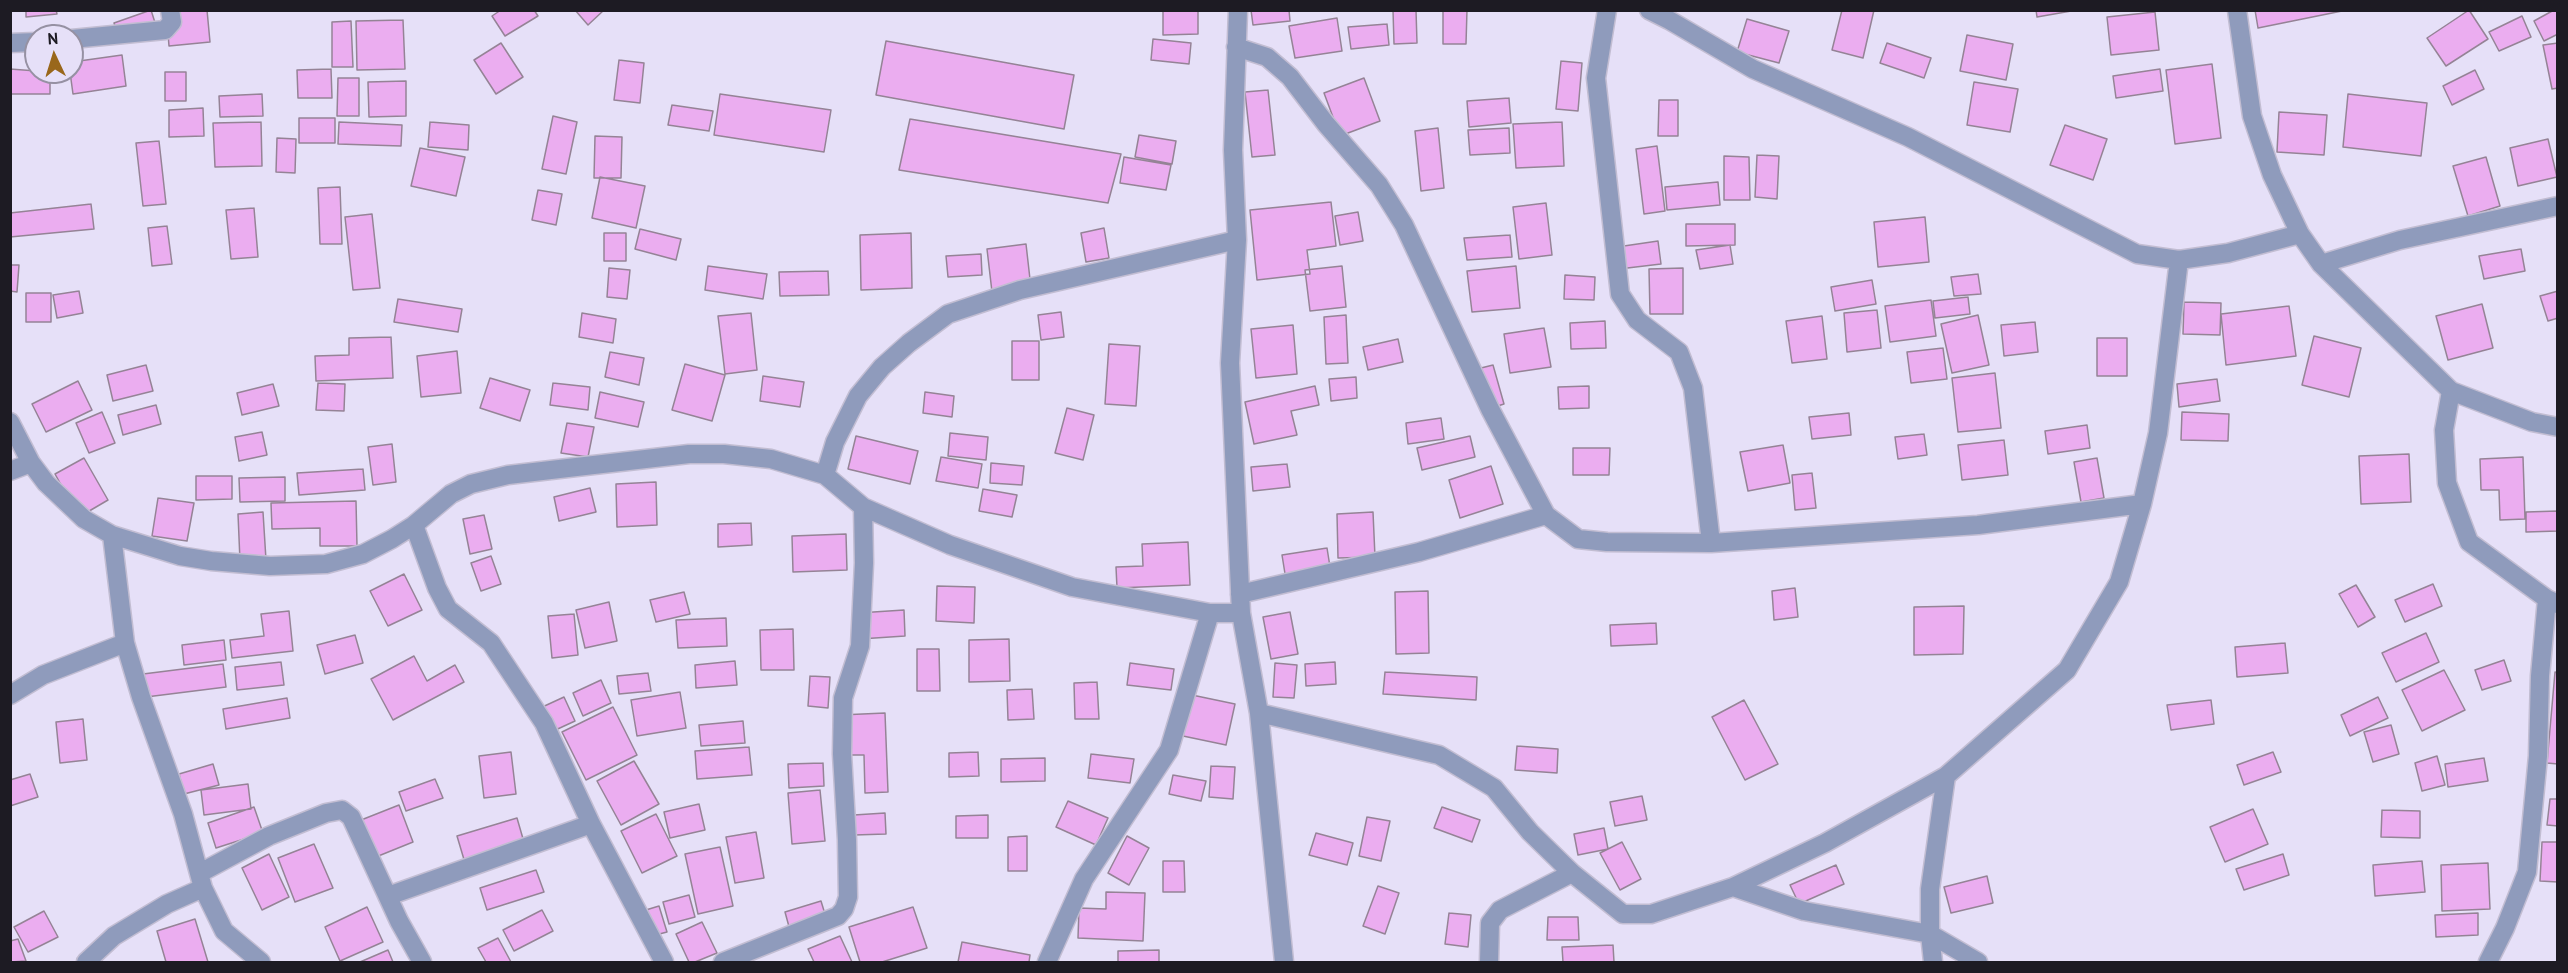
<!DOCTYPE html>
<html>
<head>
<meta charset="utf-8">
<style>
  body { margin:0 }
  #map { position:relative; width:2568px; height:973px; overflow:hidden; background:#e6e0f8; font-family:"PT Sans",sans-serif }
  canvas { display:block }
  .frame { position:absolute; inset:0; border:12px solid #1d1b23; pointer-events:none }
  .north { position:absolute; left:24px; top:24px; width:60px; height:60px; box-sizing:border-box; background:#e6e0f8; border:2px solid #9691a3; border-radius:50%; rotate:356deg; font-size:16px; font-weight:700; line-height:24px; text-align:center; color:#1d1b23 }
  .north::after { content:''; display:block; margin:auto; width:21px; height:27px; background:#99671b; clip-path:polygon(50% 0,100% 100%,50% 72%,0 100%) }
</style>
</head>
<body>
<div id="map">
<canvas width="2568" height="973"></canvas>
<div class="frame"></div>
<div class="north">N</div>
</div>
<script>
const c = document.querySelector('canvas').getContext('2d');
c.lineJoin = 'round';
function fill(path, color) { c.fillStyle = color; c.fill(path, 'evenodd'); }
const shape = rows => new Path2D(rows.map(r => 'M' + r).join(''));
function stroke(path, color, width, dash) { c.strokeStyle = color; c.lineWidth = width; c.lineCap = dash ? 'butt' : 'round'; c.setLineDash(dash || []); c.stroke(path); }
const building = shape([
  [26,10,56,10,57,14,26,17,26,10],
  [151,10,157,29,120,41,114,23,151,10],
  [166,10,207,10,210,42,169,46,166,10],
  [501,10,534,10,538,16,505,36,492,16,501,10],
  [575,10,604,10,588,25,575,10],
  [1163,10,1198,10,1198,34,1163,35,1163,10],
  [1251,10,1289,10,1290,21,1253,25,1251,10],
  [1393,10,1416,10,1417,43,1394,44,1393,10],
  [1443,10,1467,10,1466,44,1443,44,1443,10],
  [1842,10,1874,10,1863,58,1832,50,1842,10],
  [2036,10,2077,10,2037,17,2036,10],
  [2255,10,2342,10,2342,11,2258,28,2255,10],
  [2469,10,2488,39,2446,66,2427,38,2469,10],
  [2554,10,2558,10,2558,34,2544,41,2534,21,2554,10],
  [2155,12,2159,50,2111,55,2107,17,2155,12],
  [2522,16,2531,37,2499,51,2489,32,2522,16],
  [1337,18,1342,51,1295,58,1289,26,1337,18],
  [1747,19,1789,31,1779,63,1737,52,1747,19],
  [403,20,405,69,357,70,356,21,403,20],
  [351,21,353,67,332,67,332,22,351,21],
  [1387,24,1389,45,1351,49,1348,27,1387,24],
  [1967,35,2013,44,2006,80,1960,71,1967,35],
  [1153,39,1191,43,1189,64,1151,60,1153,39],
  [886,41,1074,75,1064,129,876,95,886,41],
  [501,43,523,77,496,94,474,60,501,43],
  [1887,43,1931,58,1924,78,1880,63,1887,43],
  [2558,43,2558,88,2552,89,2543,45,2558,43],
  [122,55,126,86,73,94,70,72,72,72,72,62,122,55],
  [619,60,644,63,640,103,614,100,619,60],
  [1561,61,1582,63,1578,111,1556,109,1561,61],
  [2212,64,2221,138,2175,144,2166,70,2212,64],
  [10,69,50,72,50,94,10,94,10,69],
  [331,69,332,98,298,98,297,70,331,69],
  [2160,69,2163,91,2116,98,2113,76,2160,69],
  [2475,70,2484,89,2452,105,2443,86,2475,70],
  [165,72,186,72,186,101,165,101,165,72],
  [338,78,359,78,359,116,337,116,338,78],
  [1364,78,1380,121,1340,136,1324,93,1364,78],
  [406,81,406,116,369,117,368,82,406,81],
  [1974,82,2018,89,2010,132,1967,125,1974,82],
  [1268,90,1275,155,1252,157,1245,92,1268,90],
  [262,94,263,116,220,117,219,96,262,94],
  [720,94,831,110,824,152,714,135,720,94],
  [2348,94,2427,103,2421,156,2343,147,2348,94],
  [1509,98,1511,123,1469,127,1467,101,1509,98],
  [1659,100,1678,100,1678,136,1658,136,1659,100],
  [672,105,713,111,709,131,668,125,672,105],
  [203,108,204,136,169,137,169,110,203,108],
  [2279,112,2327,115,2324,155,2277,152,2279,112],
  [553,116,577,122,566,174,542,169,553,116],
  [299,118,335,118,335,143,299,143,299,118],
  [910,119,1121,154,1108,203,899,170,910,119],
  [261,122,262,166,215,167,213,123,261,122],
  [339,122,402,125,401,146,338,144,339,122],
  [430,122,469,125,468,150,428,147,430,122],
  [1562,122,1564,166,1516,168,1513,124,1562,122],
  [2065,125,2107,139,2093,180,2050,165,2065,125],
  [1438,128,1444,188,1421,191,1415,131,1438,128],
  [1509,128,1510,153,1470,155,1468,130,1509,128],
  [1139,135,1176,141,1172,164,1135,157,1139,135],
  [595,136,622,137,621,178,594,178,595,136],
  [277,138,296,139,295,173,276,172,277,138],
  [2548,139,2557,177,2518,186,2510,148,2548,139],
  [159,141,166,204,143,206,136,143,159,141],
  [1657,146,1665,211,1644,214,1636,149,1657,146],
  [420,148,465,157,456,196,411,186,420,148],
  [1757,155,1779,156,1777,199,1755,197,1757,155],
  [1724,156,1749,157,1750,200,1724,200,1724,156],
  [1124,157,1171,165,1166,190,1120,183,1124,157],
  [2486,157,2500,206,2468,216,2453,166,2486,157],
  [600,177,645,186,636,228,592,218,600,177],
  [1718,182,1720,205,1667,210,1665,187,1718,182],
  [340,187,342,244,320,244,318,188,340,187],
  [538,190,562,194,556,225,532,220,538,190],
  [1331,202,1336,246,1307,250,1310,274,1257,280,1250,210,1331,202],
  [1546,203,1552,255,1519,259,1513,207,1546,203],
  [91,204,94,229,10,237,10,213,91,204],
  [254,208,258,257,231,259,226,210,254,208],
  [1358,212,1363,241,1340,245,1335,216,1358,212],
  [372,214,380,288,353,290,345,217,372,214],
  [1925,217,1929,262,1878,267,1874,222,1925,217],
  [1686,224,1735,224,1735,245,1686,246,1686,224],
  [167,226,172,264,152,266,148,228,167,226],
  [1104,228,1109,258,1086,262,1081,233,1104,228],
  [640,229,681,239,676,260,635,249,640,229],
  [604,233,626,233,626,261,604,261,604,233],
  [911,233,912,288,861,290,860,235,911,233],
  [1510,235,1512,257,1467,260,1464,238,1510,235],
  [1658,241,1661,264,1619,269,1617,247,1658,241],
  [1026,244,1031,288,992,292,987,249,1026,244],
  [1730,245,1733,264,1700,269,1696,250,1730,245],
  [2521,249,2525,271,2484,279,2479,256,2521,249],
  [981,254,982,275,948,277,946,256,981,254],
  [10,265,19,265,17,292,10,291,10,265],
  [708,266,767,274,763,299,705,290,708,266],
  [1342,266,1346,307,1310,311,1305,270,1342,266],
  [1516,266,1520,308,1472,312,1467,271,1516,266],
  [609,268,630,270,627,299,607,297,609,268],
  [1683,268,1683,314,1650,314,1649,269,1683,268],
  [828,271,829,295,780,296,779,272,828,271],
  [1978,274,1981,294,1954,296,1951,277,1978,274],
  [1565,275,1595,277,1594,300,1564,299,1565,275],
  [1872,280,1876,304,1835,311,1831,287,1872,280],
  [79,291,83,313,57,318,53,295,79,291],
  [2558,291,2558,318,2548,321,2540,296,2558,291],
  [26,293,51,293,51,322,26,322,26,293],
  [1968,297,1970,314,1935,318,1933,301,1968,297],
  [398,299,462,309,458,332,394,322,398,299],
  [1931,300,1936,336,1890,342,1885,306,1931,300],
  [2184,302,2221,303,2220,335,2183,334,2184,302],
  [2482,304,2493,348,2448,360,2436,316,2482,304],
  [2289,306,2296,356,2226,365,2221,314,2289,306],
  [1877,310,1881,348,1847,352,1844,313,1877,310],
  [1061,312,1064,337,1041,340,1038,315,1061,312],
  [582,313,616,319,613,343,579,337,582,313],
  [751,313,757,370,725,374,718,316,751,313],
  [1346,315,1348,363,1326,364,1324,317,1346,315],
  [1978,315,1989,365,1952,373,1941,324,1978,315],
  [1822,316,1827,359,1792,363,1786,321,1822,316],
  [1605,321,1606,348,1571,349,1570,323,1605,321],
  [2035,322,2038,352,2004,356,2001,325,2035,322],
  [1293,325,1297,374,1256,378,1251,329,1293,325],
  [1544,328,1551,367,1510,373,1504,334,1544,328],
  [2314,336,2361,348,2349,397,2302,385,2314,336],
  [391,337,393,378,316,381,315,356,349,355,349,338,391,337],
  [2097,338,2127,338,2127,376,2097,376,2097,338],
  [1398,339,1403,362,1368,370,1363,347,1398,339],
  [1012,341,1039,341,1039,380,1012,380,1012,341],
  [1109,344,1140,346,1136,406,1105,404,1109,344],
  [1943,348,1947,379,1911,383,1907,352,1943,348],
  [457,351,461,393,421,397,417,356,457,351],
  [610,352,644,358,639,385,605,377,610,352],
  [685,364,725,375,712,421,672,410,685,364],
  [146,365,153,391,113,401,107,375,146,365],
  [1493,365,1504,404,1488,409,1477,369,1493,365],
  [1995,373,2001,428,1958,432,1952,378,1995,373],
  [763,376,804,382,800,407,760,401,763,376],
  [1356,377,1357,398,1331,401,1329,379,1356,377],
  [490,378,530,390,520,421,480,408,490,378],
  [2217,379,2220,401,2179,407,2177,384,2217,379],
  [78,381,92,410,46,432,32,404,78,381],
  [318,383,345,384,344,411,316,410,318,383],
  [553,383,590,387,588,410,550,405,553,383],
  [273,384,279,406,242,415,237,393,273,384],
  [1315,386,1319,405,1291,411,1297,435,1254,444,1245,402,1315,386],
  [1589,386,1589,408,1559,409,1558,387,1589,386],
  [600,392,644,402,638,427,595,418,600,392],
  [925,392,954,396,952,417,923,413,925,392],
  [156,405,161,424,123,435,118,415,156,405],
  [1067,408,1094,415,1083,460,1055,453,1067,408],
  [102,412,115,443,89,453,76,423,102,412],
  [2182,412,2229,414,2228,441,2181,440,2182,412],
  [1849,413,1851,435,1812,439,1809,417,1849,413],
  [1441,418,1444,439,1408,444,1406,423,1441,418],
  [567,423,594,427,588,457,561,453,567,423],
  [2087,425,2090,448,2048,454,2045,431,2087,425],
  [262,432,267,455,239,461,235,437,262,432],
  [950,433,988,437,986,460,948,456,950,433],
  [1924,434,1927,455,1898,459,1895,437,1924,434],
  [856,436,918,451,910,484,848,469,856,436],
  [1470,436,1475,457,1422,470,1417,448,1470,436],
  [2004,440,2008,475,1962,480,1958,445,2004,440],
  [392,444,396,482,373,485,368,447,392,444],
  [1783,445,1790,483,1748,491,1740,452,1783,445],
  [1573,448,1610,448,1609,475,1573,475,1573,448],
  [2409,454,2411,502,2361,504,2359,456,2409,454],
  [941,457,982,464,978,488,936,481,941,457],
  [2523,457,2525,519,2500,520,2499,490,2481,490,2480,459,2523,457],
  [84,458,108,500,79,517,55,474,84,458],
  [2097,458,2104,498,2081,502,2074,462,2097,458],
  [991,463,1024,466,1022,485,990,483,991,463],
  [1287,464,1290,487,1253,491,1251,467,1287,464],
  [1491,466,1503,504,1460,518,1449,480,1491,466],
  [363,469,365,490,299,495,297,473,363,469],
  [1812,473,1816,508,1795,510,1792,475,1812,473],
  [196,476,232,476,232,499,196,500,196,476],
  [285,477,285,501,240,502,239,478,285,477],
  [656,482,657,525,617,527,616,484,656,482],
  [590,488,596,512,559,521,554,497,590,488],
  [983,489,1017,495,1012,517,979,511,983,489],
  [158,498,194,503,187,541,152,536,158,498],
  [356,501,357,546,320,546,320,528,272,529,271,503,356,501],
  [2558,511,2558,531,2526,532,2526,512,2558,511],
  [263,512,266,560,240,561,238,514,263,512],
  [1373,512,1375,557,1338,558,1337,514,1373,512],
  [484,515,492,549,470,554,463,519,484,515],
  [751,523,752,545,718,547,718,524,751,523],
  [846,534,847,570,793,572,792,536,846,534],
  [1188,542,1190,585,1117,588,1116,567,1143,566,1142,544,1188,542],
  [1327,548,1331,573,1286,580,1282,555,1327,548],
  [491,556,501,584,481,591,471,563,491,556],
  [404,574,422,610,388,626,370,591,404,574],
  [2433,584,2442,606,2405,622,2395,600,2433,584],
  [2356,585,2375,617,2358,627,2339,594,2356,585],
  [937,586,975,587,974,623,936,621,937,586],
  [1795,588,1798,617,1774,620,1772,591,1795,588],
  [1428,591,1429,653,1396,654,1395,592,1428,591],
  [684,592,690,614,656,622,650,600,684,592],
  [609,602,617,641,585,648,576,610,609,602],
  [1964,606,1963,654,1914,655,1914,607,1964,606],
  [904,610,905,636,860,639,858,613,904,610],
  [289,611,293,651,232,658,230,640,264,636,261,614,289,611],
  [1290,612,1298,654,1271,659,1263,617,1290,612],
  [574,614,578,655,552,658,548,616,574,614],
  [726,618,727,646,678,648,676,620,726,618],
  [1656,623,1657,644,1611,646,1610,625,1656,623],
  [793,629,794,670,761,670,760,630,793,629],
  [2426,633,2439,662,2396,682,2382,653,2426,633],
  [355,635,363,663,325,674,317,645,355,635],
  [1009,639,1010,681,969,682,969,640,1009,639],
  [224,640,226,660,184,665,182,645,224,640],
  [2285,643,2288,673,2237,677,2235,647,2285,643],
  [917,649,939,649,940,691,917,691,917,649],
  [414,656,427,681,455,665,464,682,393,720,371,679,414,656],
  [2504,660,2511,681,2482,690,2475,670,2504,660],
  [735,661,737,685,696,688,695,665,735,661],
  [281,662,284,685,237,690,235,667,281,662],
  [1335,662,1336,684,1306,686,1305,664,1335,662],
  [1130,663,1174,669,1171,690,1127,685,1130,663],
  [1275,663,1297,665,1294,698,1273,697,1275,663],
  [223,664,226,687,146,697,143,674,223,664],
  [2444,670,2465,710,2422,731,2402,690,2444,670],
  [1385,672,1477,677,1476,700,1383,694,1385,672],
  [2555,672,2558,673,2558,764,2547,763,2555,672],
  [648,673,651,691,619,694,617,676,648,673],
  [810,676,830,677,828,708,808,706,810,676],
  [601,680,611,703,583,716,573,693,601,680],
  [1097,682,1099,719,1075,719,1074,683,1097,682],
  [1032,689,1034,719,1008,720,1007,690,1032,689],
  [680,692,686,728,637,736,631,700,680,692],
  [1192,695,1235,704,1226,745,1183,736,1192,695],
  [564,697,575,721,549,733,538,709,564,697],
  [2378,697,2388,718,2350,736,2341,715,2378,697],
  [287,698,290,718,226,729,223,709,287,698],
  [1744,700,1778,764,1745,780,1712,717,1744,700],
  [2211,700,2214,724,2171,730,2167,705,2211,700],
  [613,707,637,755,586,780,562,732,613,707],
  [885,713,888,792,865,793,864,755,840,755,840,715,885,713],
  [83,719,87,760,60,763,56,722,83,719],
  [743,721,745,743,701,746,699,725,743,721],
  [2391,725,2399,754,2373,762,2364,732,2391,725],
  [1517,746,1558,749,1557,773,1515,770,1517,746],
  [749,747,752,775,697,779,695,751,749,747],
  [511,752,516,794,484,798,479,756,511,752],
  [978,752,979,776,949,777,949,753,978,752],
  [2273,752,2281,772,2244,785,2237,765,2273,752],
  [1091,754,1134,759,1130,783,1088,778,1091,754],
  [2437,756,2445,785,2422,791,2415,763,2437,756],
  [1045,758,1045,781,1001,782,1001,759,1045,758],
  [2484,758,2488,781,2448,787,2445,764,2484,758],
  [634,761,659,804,621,825,597,781,634,761],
  [823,763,824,786,789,788,788,764,823,763],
  [213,764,219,785,184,794,179,774,213,764],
  [1211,766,1235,767,1233,799,1209,797,1211,766],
  [30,774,38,797,10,806,10,780,30,774],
  [1173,775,1206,781,1201,801,1169,794,1173,775],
  [435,779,443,798,406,811,399,792,435,779],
  [248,784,251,809,204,815,201,790,248,784],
  [820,790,825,841,792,844,788,793,820,790],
  [1642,796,1647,820,1615,826,1610,802,1642,796],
  [2550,799,2558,799,2558,826,2547,825,2550,799],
  [1068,801,1108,818,1096,845,1056,827,1068,801],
  [699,804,705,830,670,838,664,812,699,804],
  [399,805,413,842,366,861,351,824,399,805],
  [254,807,263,833,216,848,208,823,254,807],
  [1442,807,1480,820,1472,842,1434,828,1442,807],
  [2253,809,2268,844,2225,862,2210,827,2253,809],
  [2382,810,2420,811,2420,838,2381,837,2382,810],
  [885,813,886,834,854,835,854,815,885,813],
  [656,814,677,856,642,873,621,831,656,814],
  [988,815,988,838,956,838,956,816,988,815],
  [1367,817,1390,821,1381,861,1359,856,1367,817],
  [517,818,528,856,468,873,457,836,517,818],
  [1604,828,1608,849,1578,855,1574,834,1604,828],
  [756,832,764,878,735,883,726,837,756,832],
  [1316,833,1353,843,1347,865,1309,855,1316,833],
  [1027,836,1027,871,1008,871,1008,837,1027,836],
  [1127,836,1149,848,1129,885,1108,873,1127,836],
  [1622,842,1641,879,1620,890,1600,853,1622,842],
  [2542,842,2558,842,2558,882,2540,881,2542,842],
  [314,844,333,888,295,902,278,858,314,844],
  [720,847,733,906,698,914,685,854,720,847],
  [269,854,289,897,262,910,242,868,269,854],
  [2283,854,2289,875,2244,890,2236,869,2283,854],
  [1163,861,1184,861,1185,892,1163,892,1163,861],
  [2422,861,2425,892,2375,896,2373,865,2422,861],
  [2488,863,2490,909,2442,911,2441,865,2488,863],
  [1836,865,1844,884,1799,904,1790,885,1836,865],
  [536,870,544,892,487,910,480,888,536,870],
  [1987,876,1993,903,1951,913,1944,887,1987,876],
  [1378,886,1399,893,1385,934,1363,926,1378,886],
  [1106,892,1145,893,1143,941,1078,938,1079,908,1106,909,1106,892],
  [689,895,695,917,669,924,663,902,689,895],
  [821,901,828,924,791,934,785,912,821,901],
  [659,906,667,932,644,938,636,913,659,906],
  [367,907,383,942,340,961,325,927,367,907],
  [913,907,927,948,882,962,860,962,849,927,913,907],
  [542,910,553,931,514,951,503,930,542,910],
  [44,911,58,937,28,952,14,927,44,911],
  [1449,913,1471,915,1468,947,1445,944,1449,913],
  [2478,913,2478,935,2436,937,2435,915,2478,913],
  [1548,917,1578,917,1579,940,1547,940,1548,917],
  [195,919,208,962,166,962,157,931,195,919],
  [702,922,717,953,695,962,689,962,676,934,702,922],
  [840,936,852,962,814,962,808,949,840,936],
  [498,938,511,962,486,962,478,948,498,938],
  [18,939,26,961,10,962,10,941,18,939],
  [962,942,1030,955,1029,962,958,962,962,942],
  [1613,945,1614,962,1563,962,1562,947,1613,945],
  [388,950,393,962,360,962,388,950],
  [1159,950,1159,962,1118,962,1118,951,1159,950]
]);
const minor = shape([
  [1238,10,1233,150,1237,240,1230,363,1241,613,1259,713,1284,962],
  [1607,10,1596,78,1620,294,1637,320,1679,352,1693,388,1711,543],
  [1649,10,1669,20,1753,69,1908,137,2137,254,2179,260,2228,253,2300,234],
  [2237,10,2252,116,2272,175,2300,234,2321,264,2451,391,2532,422,2558,427],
  [72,39,165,30,172,22,170,10],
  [10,43,36,42],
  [1236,47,1267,57,1290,77,1326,124,1379,185,1404,225,1490,409,1546,515,1578,539,1607,542,1711,543,1978,525,2142,504],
  [2321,264,2400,240,2558,206],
  [2451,391,2444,430,2447,483,2469,542,2547,599,2558,604],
  [10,422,31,463,46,483,84,519,112,535,125,643,141,697,183,814,203,888,167,904,114,936,86,962],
  [10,471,31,463],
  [825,475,835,442,858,396,882,367,909,343,948,314,1020,290,1237,240],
  [414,525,437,588,448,609,491,643,544,723,591,824,664,962],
  [112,535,180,556,211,561,270,566,326,564,363,554,392,539,414,525,451,494,471,484,508,475,585,466,689,454,724,454,771,459,825,475,863,507,950,545,1072,587,1210,613,1241,613],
  [1240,594,1419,552,1546,515],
  [10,695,43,675,125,643],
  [1259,713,1439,755,1494,788,1530,832,1572,873],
  [200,873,269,836,326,813,342,810,351,817,399,921,422,962],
  [1733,887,1804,911,1930,934,1978,962],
  [203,888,224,931,261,962],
  [388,896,591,824],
  [723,962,838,916,844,909,848,897,847,840,842,754,843,698,860,646,864,563,863,507],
  [1047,962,1084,879,1169,750,1210,613],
  [1489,962,1490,923,1500,910,1572,873,1623,914,1651,914,1733,887,1825,843,1946,776,2067,670,2119,582,2142,504,2158,433,2179,260],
  [1933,962,1930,934,1930,889,1946,776],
  [2488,962,2505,928,2527,872,2538,756,2540,676,2547,599]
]);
fill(building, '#ebadf0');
stroke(building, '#958396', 1.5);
stroke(minor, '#c2bdd2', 21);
stroke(minor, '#8f9bbc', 18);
</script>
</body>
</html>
